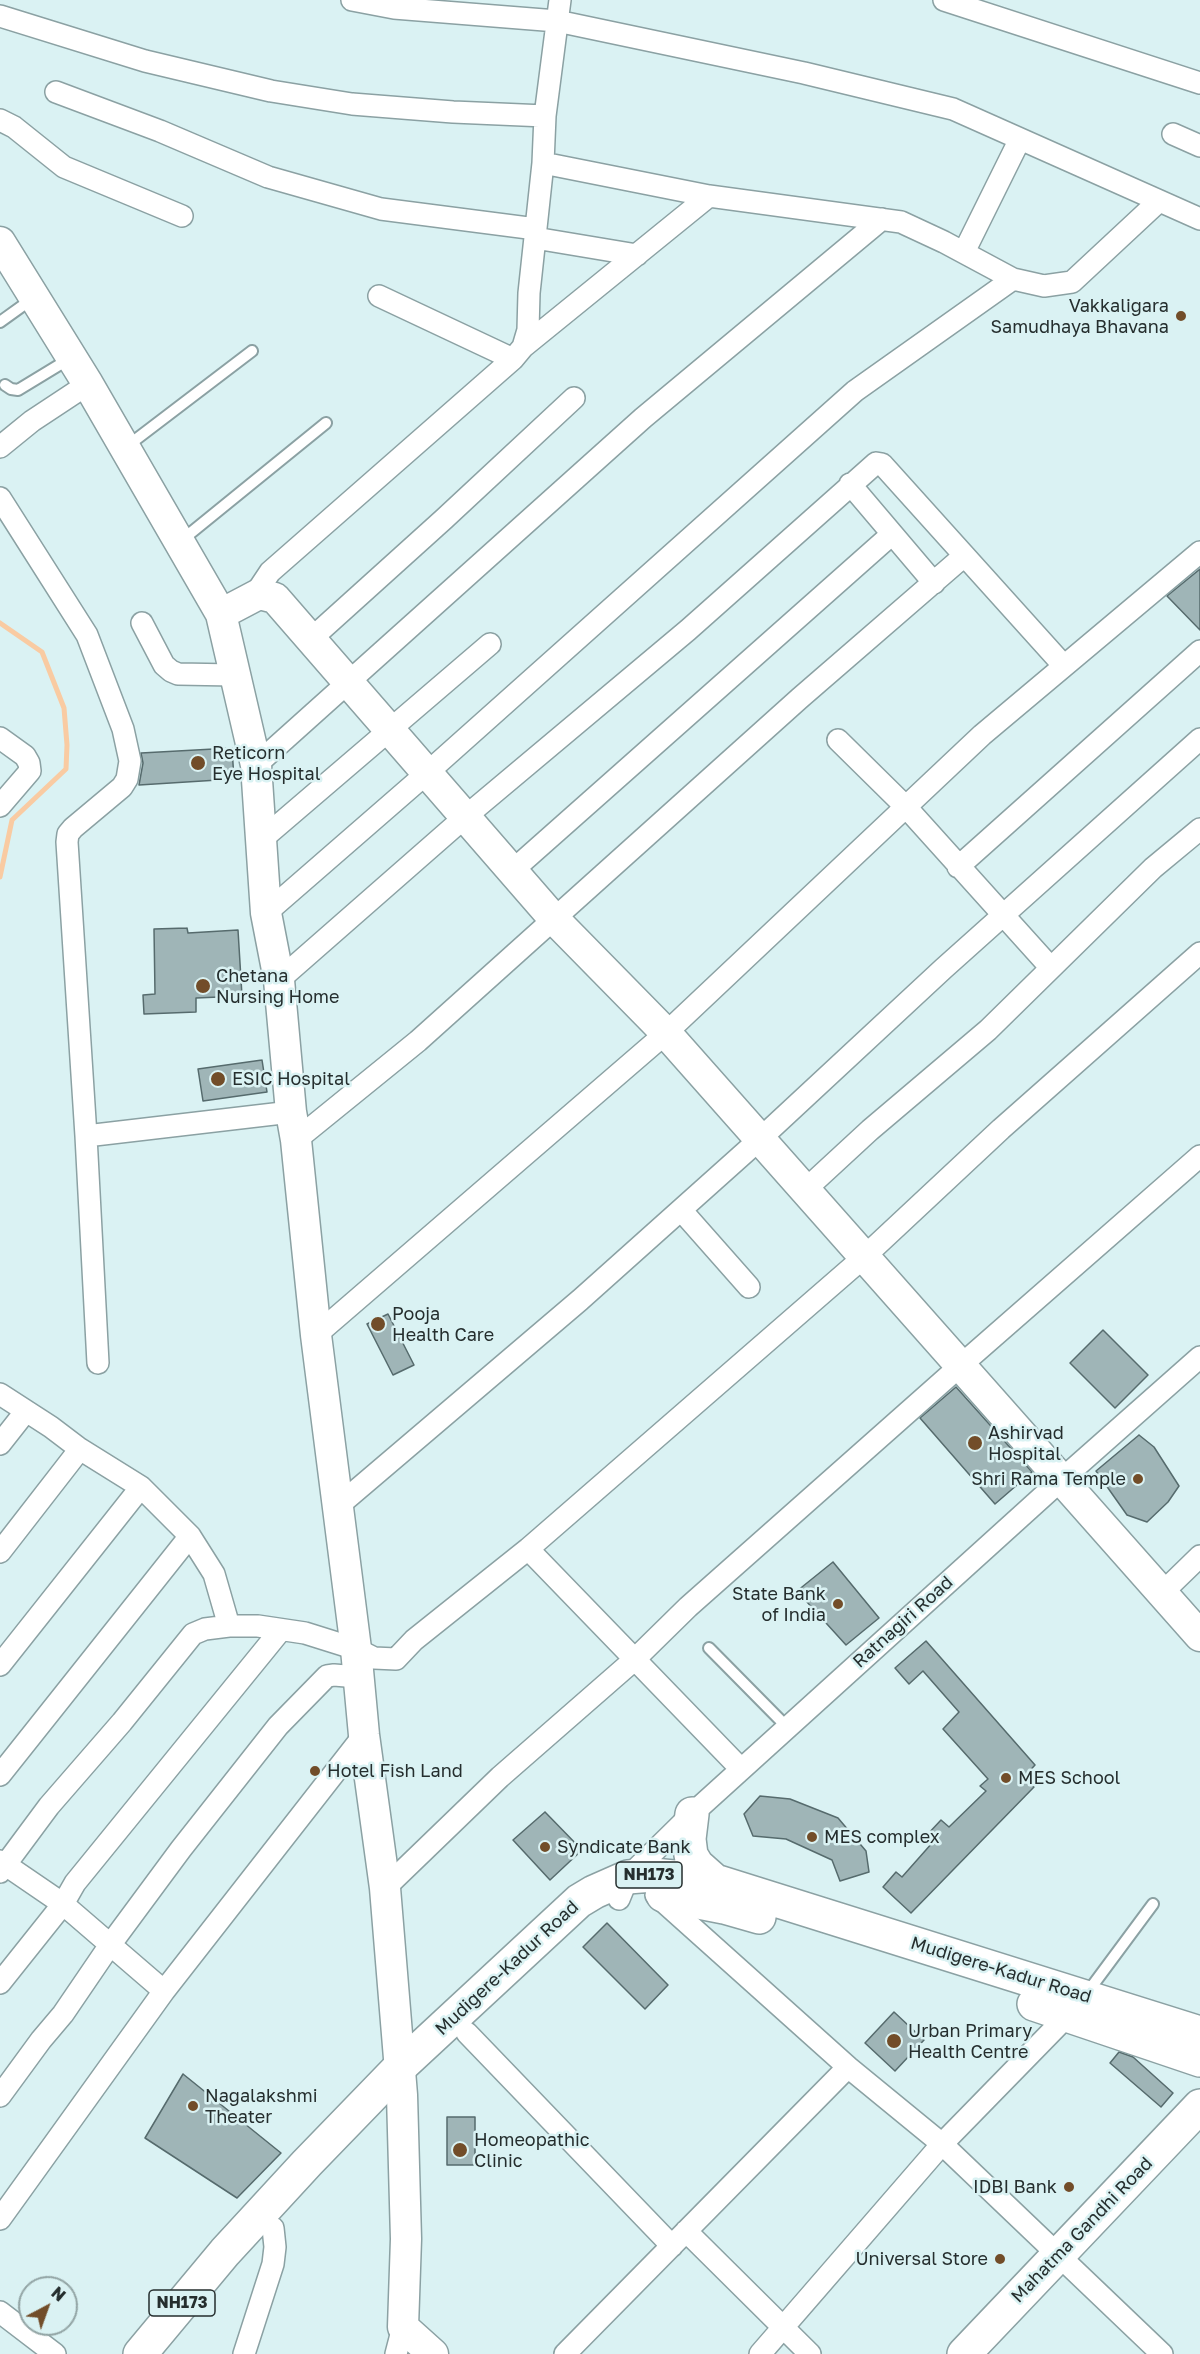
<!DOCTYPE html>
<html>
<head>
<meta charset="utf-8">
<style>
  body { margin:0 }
  #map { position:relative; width:1200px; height:2354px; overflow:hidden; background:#daf2f3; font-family:"Golos Text",sans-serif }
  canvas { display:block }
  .north { position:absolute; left:18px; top:2276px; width:60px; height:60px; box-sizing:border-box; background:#daf2f3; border:2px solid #92a4a4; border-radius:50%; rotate:41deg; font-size:16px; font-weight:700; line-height:24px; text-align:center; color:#252e2e }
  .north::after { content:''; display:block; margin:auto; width:21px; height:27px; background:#724d29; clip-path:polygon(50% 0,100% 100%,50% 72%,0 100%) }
</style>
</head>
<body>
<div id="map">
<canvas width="1200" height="2354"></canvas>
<div class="north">N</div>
</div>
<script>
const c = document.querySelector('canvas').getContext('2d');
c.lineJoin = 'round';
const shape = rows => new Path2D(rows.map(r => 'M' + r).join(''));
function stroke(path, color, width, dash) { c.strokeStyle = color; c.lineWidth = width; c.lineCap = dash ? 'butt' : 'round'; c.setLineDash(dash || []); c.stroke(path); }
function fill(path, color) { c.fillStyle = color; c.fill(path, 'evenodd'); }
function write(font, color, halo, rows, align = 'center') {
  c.font = font + ' "Golos Text",sans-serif'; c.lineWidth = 5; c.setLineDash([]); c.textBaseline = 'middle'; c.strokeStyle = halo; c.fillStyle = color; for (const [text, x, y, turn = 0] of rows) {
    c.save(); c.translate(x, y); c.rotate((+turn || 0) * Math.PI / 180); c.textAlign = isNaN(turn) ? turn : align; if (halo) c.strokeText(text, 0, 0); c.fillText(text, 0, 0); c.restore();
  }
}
const stream = shape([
  [0,623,42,652,64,708,67,745,66,769,12,820,0,877]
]);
const building = shape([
  [1200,569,1200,630,1167,596,1200,569],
  [232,748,234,779,139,785,143,763,141,753,232,748],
  [187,928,188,933,238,930,242,996,196,998,196,1012,144,1014,143,995,155,994,154,929,187,928],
  [262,1060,267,1092,203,1101,198,1069,262,1060],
  [388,1314,414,1365,393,1375,367,1324,388,1314],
  [1103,1330,1148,1375,1115,1408,1070,1363,1103,1330],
  [956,1387,1032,1472,995,1504,920,1418,956,1387],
  [1139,1435,1154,1447,1179,1486,1168,1502,1147,1522,1127,1515,1096,1471,1139,1435],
  [833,1562,879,1618,846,1645,797,1591,833,1562],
  [926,1641,1035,1765,1024,1777,1034,1787,911,1913,883,1887,896,1872,902,1877,933,1842,926,1836,941,1820,949,1827,986,1791,980,1786,988,1779,943,1729,959,1712,923,1671,909,1684,895,1668,926,1641],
  [760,1796,790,1799,838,1818,866,1851,869,1872,840,1881,832,1860,786,1839,753,1836,744,1814,760,1796],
  [545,1812,582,1850,550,1880,513,1840,545,1812],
  [607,1923,668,1985,645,2009,583,1947,607,1923],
  [894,2012,924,2040,895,2071,865,2043,894,2012],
  [1119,2052,1133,2057,1173,2093,1161,2107,1110,2063,1119,2052],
  [183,2074,281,2153,237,2198,145,2138,183,2074],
  [447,2117,475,2117,475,2165,447,2165,447,2117]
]);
const lane = shape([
  [0,322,32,299],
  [5,385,11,389,18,390,69,359],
  [126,447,252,351],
  [182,540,326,423],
  [709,1648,787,1727],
  [1087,1993,1153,1904]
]);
const street = shape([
  [352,0,394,8,557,21,804,73,953,109,1200,219],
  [944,0,1200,83],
  [0,16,145,61,271,91,352,104,453,112,545,116],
  [56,92,160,131,268,177,381,209,536,229],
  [0,120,14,127,64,167,182,216],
  [1173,134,1200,146],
  [543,163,709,196,901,222,944,242,1013,279],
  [535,238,637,255],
  [964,252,1020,139],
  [379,296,513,359],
  [523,347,528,330,529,293,543,163,545,116,560,0],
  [0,447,32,421,88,384],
  [850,484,934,583],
  [0,498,87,635,123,729,130,761,127,779,122,787,73,828,68,834,67,842,86,1136,98,1363],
  [259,594,260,587,270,572,513,359,523,347,709,196],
  [142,623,164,665,171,671,178,674,234,675],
  [311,639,444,519,574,398],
  [0,738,25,756,29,763,30,771,0,806],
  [838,740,906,807,1051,968],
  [256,765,643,418,882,219],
  [261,840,490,644],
  [958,867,1200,651],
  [512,871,891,535],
  [266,913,427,773,855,391,1013,279,1044,286,1072,282,1159,201],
  [279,980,465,817,688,630,876,463,882,464,1064,666],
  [86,1136,291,1112],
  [296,1140,418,1041,800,698,964,556],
  [805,1190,870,1130,988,1030,1153,868,1200,829],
  [681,1210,749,1287],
  [316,1335,666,1033,982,735,1200,552],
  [0,1394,51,1427,80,1449,141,1487,190,1536,214,1574,229,1626],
  [0,1444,26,1411],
  [338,1506,580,1300,760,1139,943,969,1200,739],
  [528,1549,741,1769],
  [0,1552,80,1449],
  [1162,1593,1200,1556],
  [0,1665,141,1487],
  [0,1775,190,1536],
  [0,1861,63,1904,164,1991],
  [0,1872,49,1806,122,1722,193,1634,205,1629,229,1626,258,1626,305,1633,356,1649,374,1658,396,1659,414,1640,528,1549,864,1257,1001,1129,1200,953],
  [385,1888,500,1777,634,1660,688,1607,960,1366,1200,1156],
  [656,1895,848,2067,942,2144,1162,2354],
  [619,1899,628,1877,692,1814,1061,1480,1200,1357],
  [0,1983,63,1904,75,1883,280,1631],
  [467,2033,672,2246],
  [0,2096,41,2040,63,2014,110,1945,181,1849,278,1726,327,1676,334,1675,358,1677],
  [0,2219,164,1991,364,1735],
  [686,2231,810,2354],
  [0,2312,55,2354],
  [244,2354,273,2264,275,2247,273,2228],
  [396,2354,403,2327],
  [565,2354,848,2067],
  [760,2354,942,2144,1068,2015]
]);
const secondary = shape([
  [0,242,88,384,221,614,256,765,266,913,279,980,291,1112,296,1140,316,1335,356,1649,364,1735,385,1888,402,2095,406,2239,403,2327,433,2354],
  [221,614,259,594,275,598,554,919,666,1033,1200,1636]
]);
const primary = shape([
  [964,2354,1200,2106]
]);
const highway = shape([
  [692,1814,689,1839,691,1855,697,1865,715,1881],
  [663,1895,724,1907,759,1917],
  [1034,2004,1200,2060],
  [140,2354,225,2252,307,2163,400,2067,579,1901,594,1892,628,1877,653,1875,715,1881,1200,2033]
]);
const markers = [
  [1181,316,6,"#724d29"],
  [198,763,8,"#724d29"],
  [203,986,8,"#724d29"],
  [218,1079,8,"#724d29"],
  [378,1324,8,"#724d29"],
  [975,1443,8,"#724d29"],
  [1138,1479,6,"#724d29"],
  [838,1604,6,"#724d29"],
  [315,1771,6,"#724d29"],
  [1006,1778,6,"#724d29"],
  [812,1837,6,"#724d29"],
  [545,1847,6,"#724d29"],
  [894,2041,8,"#724d29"],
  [193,2106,6,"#724d29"],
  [460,2150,8,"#724d29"],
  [1069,2187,6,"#724d29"],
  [1000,2259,6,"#724d29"]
];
const shields = [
  [649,1875,66],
  [182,2303,66]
];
const shieldNames = [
  ["NH173",649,1875],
  ["NH173",182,2303]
];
const poiNames = [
  ["Vakkaligara",1169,306,"right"],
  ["Samudhaya Bhavana",1169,327,"right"],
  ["Reticorn",212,753],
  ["Eye Hospital",212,774],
  ["Chetana",216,976],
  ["Nursing Home",216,997],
  ["ESIC Hospital",232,1079],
  ["Pooja",392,1314],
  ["Health Care",392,1335],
  ["Ashirvad",988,1433],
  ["Hospital",988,1454],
  ["Shri Rama Temple",1126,1479,"right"],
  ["State Bank",826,1594,"right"],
  ["of India",826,1615,"right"],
  ["Hotel Fish Land",327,1771],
  ["MES School",1018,1778],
  ["MES complex",824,1837],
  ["Syndicate Bank",557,1847],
  ["Urban Primary",908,2031],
  ["Health Centre",908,2052],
  ["Nagalakshmi",205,2096],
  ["Theater",205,2117],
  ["Homeopathic",474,2140],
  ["Clinic",474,2161],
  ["IDBI Bank",1057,2187,"right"],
  ["Universal Store",988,2259,"right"]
];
const streetNames = [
  ["Ratnagiri Road",903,1622,-42],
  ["Mudigere-Kadur Road",507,1968,-43],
  ["Mudigere-Kadur Road",1001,1970,17],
  ["Mahatma Gandhi Road",1082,2230,-46]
];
stroke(stream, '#f9cba2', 5);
fill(building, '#9fb5b7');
stroke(building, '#566b6d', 1.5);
stroke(lane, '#8ba1a3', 14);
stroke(street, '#8ba1a3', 24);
stroke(secondary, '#8ba1a3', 33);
stroke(primary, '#8ba1a3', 36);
stroke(highway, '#8ba1a3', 36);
stroke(lane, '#fff', 10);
stroke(street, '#fff', 21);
stroke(secondary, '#fff', 30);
stroke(primary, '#fff', 33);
stroke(highway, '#fff', 33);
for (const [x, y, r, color] of markers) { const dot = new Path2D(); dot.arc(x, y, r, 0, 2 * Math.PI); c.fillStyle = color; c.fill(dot); stroke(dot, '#daf2f3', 2); }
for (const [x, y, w] of shields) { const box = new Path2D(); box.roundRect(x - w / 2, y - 13, w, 26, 4.5); c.fillStyle = '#daf2f3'; c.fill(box); stroke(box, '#252e2e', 1.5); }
write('bold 16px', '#252e2e', null, shieldNames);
write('18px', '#252e2e', '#daf2f3', poiNames, 'left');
write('18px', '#252e2e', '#daf2f3', streetNames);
</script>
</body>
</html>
